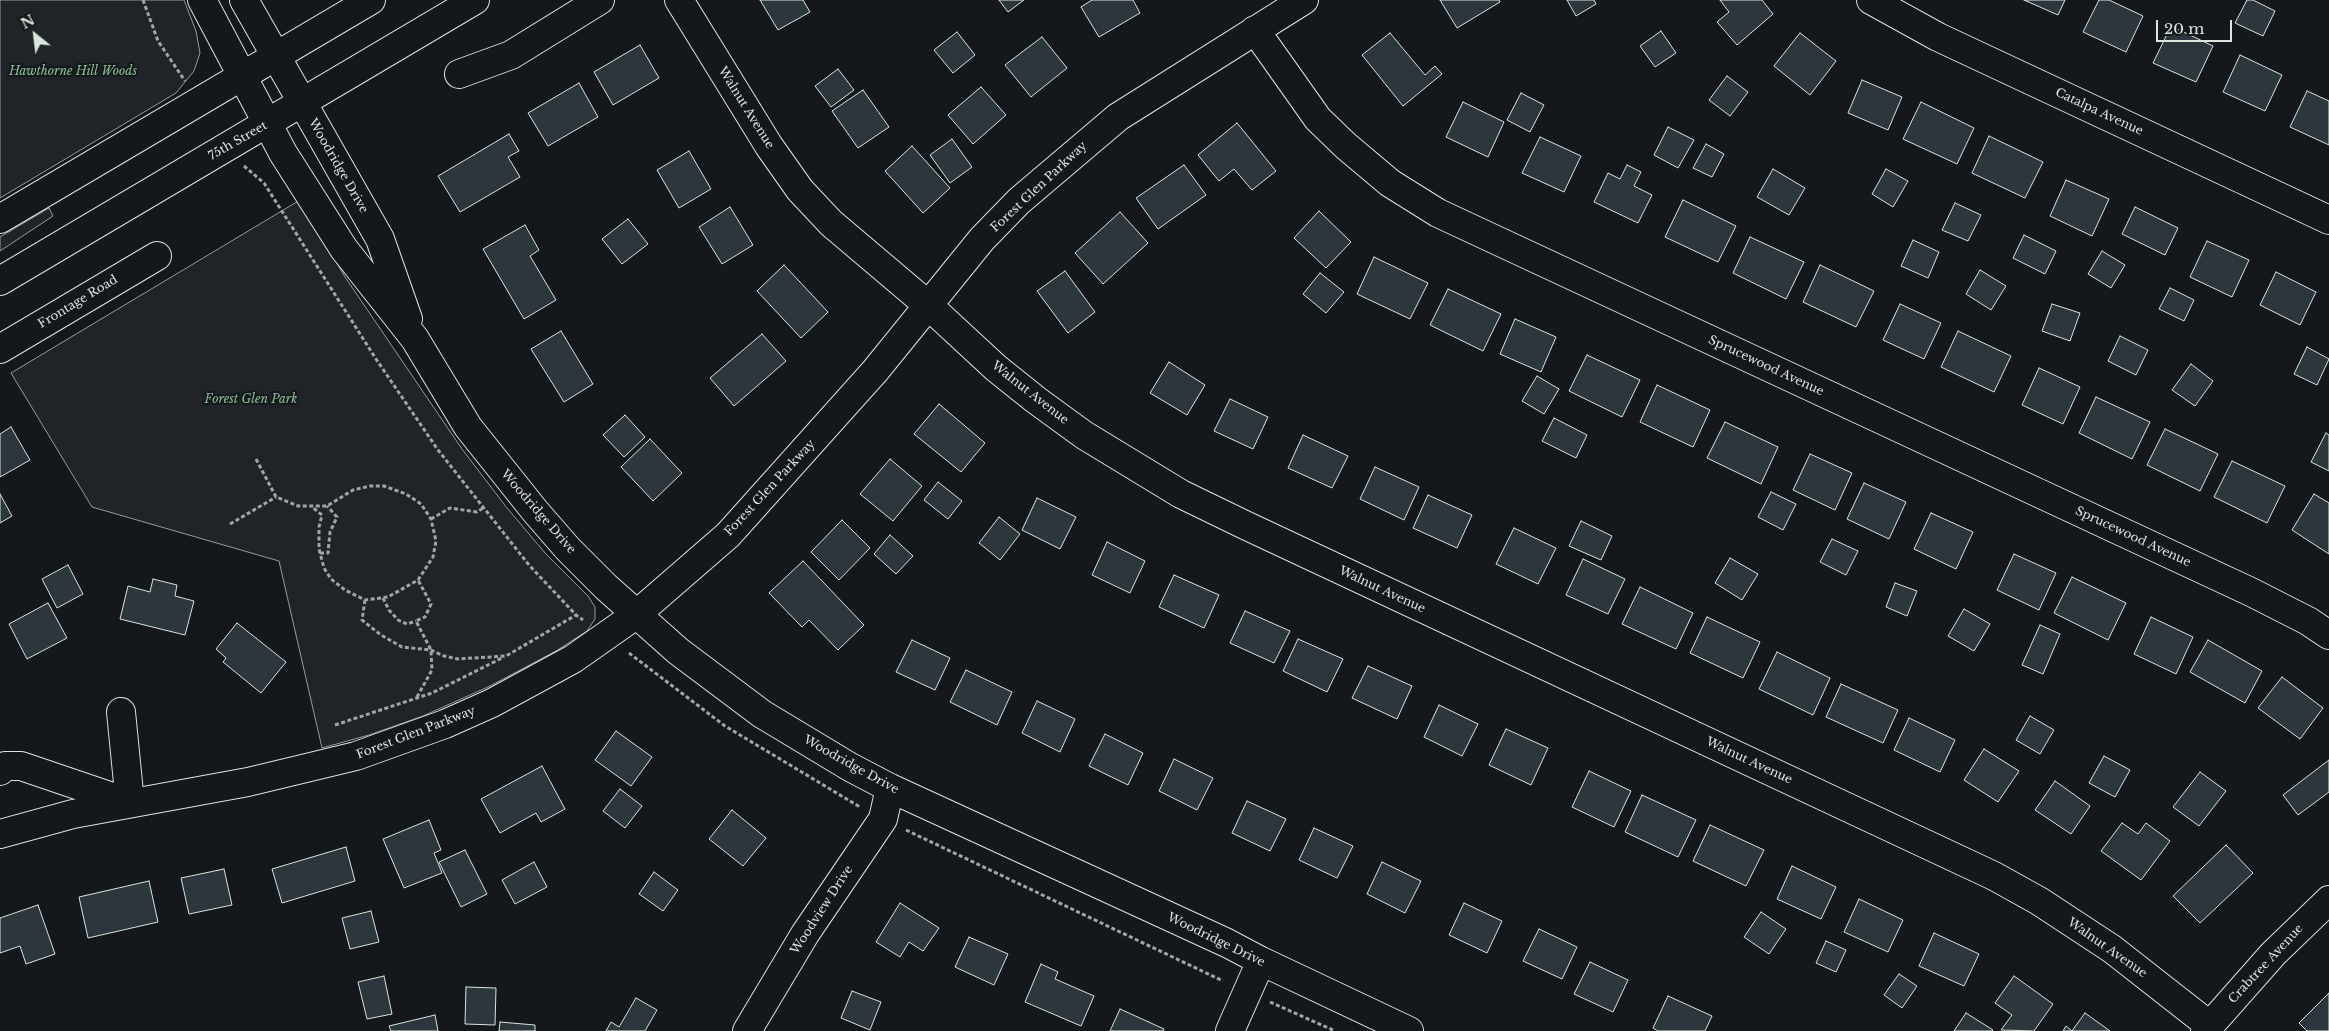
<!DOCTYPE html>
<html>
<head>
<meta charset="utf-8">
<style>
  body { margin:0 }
  #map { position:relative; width:2329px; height:1031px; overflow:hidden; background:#14181c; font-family:"Libre Baskerville",serif }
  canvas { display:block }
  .north { position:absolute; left:10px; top:10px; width:50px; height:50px; -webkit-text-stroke:4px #14181c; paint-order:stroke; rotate:331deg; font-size:14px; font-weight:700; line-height:20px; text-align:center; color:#d8e6dc }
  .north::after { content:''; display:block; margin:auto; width:18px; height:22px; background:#d8e6dc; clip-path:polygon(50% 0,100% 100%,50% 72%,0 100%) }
  .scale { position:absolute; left:2156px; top:20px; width:76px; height:22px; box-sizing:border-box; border:2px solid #d8e6dc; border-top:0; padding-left:6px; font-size:15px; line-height:18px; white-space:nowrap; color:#d8e6dc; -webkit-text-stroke:4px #14181c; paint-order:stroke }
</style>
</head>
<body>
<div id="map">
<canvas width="2329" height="1031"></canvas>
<div class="north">N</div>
<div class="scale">20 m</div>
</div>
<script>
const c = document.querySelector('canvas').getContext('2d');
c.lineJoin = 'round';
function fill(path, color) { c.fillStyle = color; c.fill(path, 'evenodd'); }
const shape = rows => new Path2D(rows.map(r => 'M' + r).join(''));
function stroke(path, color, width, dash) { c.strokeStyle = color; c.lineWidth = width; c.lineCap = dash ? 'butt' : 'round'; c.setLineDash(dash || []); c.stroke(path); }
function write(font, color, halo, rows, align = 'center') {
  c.font = font + ' "Libre Baskerville",serif'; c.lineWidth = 4; c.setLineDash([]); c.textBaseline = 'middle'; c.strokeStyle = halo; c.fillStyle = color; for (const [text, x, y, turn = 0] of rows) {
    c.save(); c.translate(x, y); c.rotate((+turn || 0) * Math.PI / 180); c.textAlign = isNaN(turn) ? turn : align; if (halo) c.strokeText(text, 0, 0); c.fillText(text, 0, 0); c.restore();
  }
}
const green = shape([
  [0,0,184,0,196,31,200,53,194,71,176,93,0,198,0,0],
  [300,200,345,277,462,449,507,508,546,554,588,596,595,607,595,619,587,631,556,651,490,686,423,716,369,735,322,748,279,561,92,507,11,373,300,200],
  [49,208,53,216,0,251,0,237,49,208]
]);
const building = shape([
  [760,0,803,0,810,12,778,30,760,0],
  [999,0,1024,0,1008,12,999,0],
  [1092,0,1133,0,1140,13,1099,37,1081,7,1092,0],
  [1440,0,1499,0,1500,2,1457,28,1440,0],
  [1567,0,1594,0,1596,4,1576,16,1567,0],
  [1720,0,1762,0,1773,14,1737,45,1717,22,1729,12,1720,0],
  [2024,0,2065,0,2058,15,2024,0],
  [2099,0,2109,0,2143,16,2126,52,2083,32,2099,0],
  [2247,0,2253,0,2275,11,2263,36,2235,23,2247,0],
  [2171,26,2213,46,2196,82,2153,63,2171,26],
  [1661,31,1676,53,1655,67,1640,46,1661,31],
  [957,32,975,55,953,73,934,50,957,32],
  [1390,33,1425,75,1435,66,1442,74,1403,106,1362,55,1390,33],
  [1800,33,1836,61,1810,95,1774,66,1800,33],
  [1042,37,1067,68,1031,97,1005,65,1042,37],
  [640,45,659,78,613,105,594,72,640,45],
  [2240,55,2282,75,2265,111,2223,92,2240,55],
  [838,69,854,90,831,107,815,86,838,69],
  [1727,76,1748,92,1730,116,1709,100,1727,76],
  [1862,80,1902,97,1888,130,1848,113,1862,80],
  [579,83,598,117,548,146,528,113,579,83],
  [981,87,1006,115,973,144,948,115,981,87],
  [863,90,889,127,858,148,832,111,863,90],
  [2307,91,2329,101,2329,145,2290,127,2307,91],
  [1521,93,1544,105,1530,132,1507,120,1521,93],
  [1463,102,1504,122,1488,157,1446,137,1463,102],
  [1921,102,1974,128,1957,164,1903,139,1921,102],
  [1237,123,1276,171,1252,190,1234,169,1219,181,1198,155,1237,123],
  [1668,127,1694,140,1678,168,1654,155,1668,127],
  [509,134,519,151,508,157,520,177,460,212,438,176,509,134],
  [1989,136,2043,162,2025,198,1972,173,1989,136],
  [1540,137,1581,156,1564,192,1522,173,1540,137],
  [952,139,972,167,950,183,930,155,952,139],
  [1706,144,1724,154,1712,177,1693,168,1706,144],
  [912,146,950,188,923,213,885,171,912,146],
  [689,151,711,189,679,208,657,170,689,151],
  [1184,165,1206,195,1158,229,1136,198,1184,165],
  [1627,165,1641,172,1634,186,1652,195,1638,223,1594,202,1608,173,1620,179,1627,165],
  [1773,169,1805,188,1789,215,1757,197,1773,169],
  [1886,169,1908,181,1893,207,1872,194,1886,169],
  [2066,180,2109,199,2092,236,2050,216,2066,180],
  [1683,200,1736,226,1718,262,1665,237,1683,200],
  [1955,203,1981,215,1968,241,1942,230,1955,203],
  [730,207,753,245,722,264,699,227,730,207],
  [2135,207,2178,228,2165,255,2122,234,2135,207],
  [1319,211,1351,242,1326,268,1294,238,1319,211],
  [1120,212,1148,243,1103,284,1075,253,1120,212],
  [628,219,648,244,622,264,602,239,628,219],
  [525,225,539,250,530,256,556,300,524,319,483,249,525,225],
  [2024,235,2056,251,2045,274,2013,258,2024,235],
  [1750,237,1804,262,1786,299,1733,273,1750,237],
  [1913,240,1939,252,1928,278,1901,266,1913,240],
  [2207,241,2249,260,2232,297,2190,277,2207,241],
  [2102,251,2125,265,2111,288,2088,274,2102,251],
  [1374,257,1428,283,1410,319,1357,294,1374,257],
  [784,265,828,312,801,338,757,291,784,265],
  [1820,265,1874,291,1856,327,1803,302,1820,265],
  [1980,270,2006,286,1991,310,1966,294,1980,270],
  [1065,271,1095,312,1068,333,1037,291,1065,271],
  [2276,272,2316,292,2300,325,2260,305,2276,272],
  [1320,273,1344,292,1326,313,1303,294,1320,273],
  [2170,288,2194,300,2184,321,2159,309,2170,288],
  [1448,289,1501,314,1483,351,1430,325,1448,289],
  [1900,304,1941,323,1924,359,1883,340,1900,304],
  [2052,304,2080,313,2070,341,2042,331,2052,304],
  [1515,319,1556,337,1541,372,1500,354,1515,319],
  [561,331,593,384,564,402,531,349,561,331],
  [1958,331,2011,356,1994,392,1941,367,1958,331],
  [762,334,786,361,734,406,710,378,762,334],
  [2120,336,2148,350,2136,375,2108,361,2120,336],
  [2307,347,2329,359,2317,385,2294,374,2307,347],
  [1587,355,1640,380,1622,417,1569,391,1587,355],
  [1169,362,1205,385,1187,415,1150,393,1169,362],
  [2191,364,2213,381,2195,406,2172,390,2191,364],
  [2039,368,2080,387,2063,424,2022,405,2039,368],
  [1537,376,1559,389,1544,414,1522,401,1537,376],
  [1657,385,1710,410,1693,447,1640,422,1657,385],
  [2096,397,2150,422,2132,459,2079,433,2096,397],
  [1230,399,1268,417,1253,449,1214,431,1230,399],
  [939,404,985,443,961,472,914,434,939,404],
  [625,415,645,437,624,457,603,435,625,415],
  [1554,418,1587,435,1576,458,1542,441,1554,418],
  [1725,422,1778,447,1761,484,1707,458,1725,422],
  [11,427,30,460,0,477,0,434,11,427],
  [2165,429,2218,454,2200,491,2147,465,2165,429],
  [2326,433,2329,435,2329,471,2311,462,2326,433],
  [1303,435,1348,456,1332,488,1288,468,1303,435],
  [650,439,682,473,653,501,621,467,650,439],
  [1810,454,1852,473,1835,510,1793,490,1810,454],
  [890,459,922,486,893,521,860,494,890,459],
  [2232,461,2285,486,2267,523,2214,497,2232,461],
  [1375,467,1419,487,1404,520,1360,499,1375,467],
  [938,482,962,501,948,519,924,500,938,482],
  [1864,483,1906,502,1889,539,1847,519,1864,483],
  [1771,492,1796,504,1783,530,1758,517,1771,492],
  [0,494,12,516,0,523,0,494],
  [2314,494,2329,503,2329,554,2292,530,2314,494],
  [1428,495,1472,515,1457,548,1413,528,1428,495],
  [1037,498,1076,517,1060,549,1022,530,1037,498],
  [1931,513,1973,532,1956,569,1914,549,1931,513],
  [999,517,1020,534,1000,560,979,543,999,517],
  [842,520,870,548,839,580,811,552,842,520],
  [1581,521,1612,536,1601,560,1569,546,1581,521],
  [1514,528,1556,548,1538,584,1496,564,1514,528],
  [890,535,913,556,896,574,874,554,890,535],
  [1832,539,1858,551,1846,575,1820,562,1832,539],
  [1107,542,1145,561,1130,593,1092,575,1107,542],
  [2014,554,2056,573,2039,610,1997,590,2014,554],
  [1730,558,1758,574,1742,600,1715,583,1730,558],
  [1583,559,1625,579,1608,614,1566,595,1583,559],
  [803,561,864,625,838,650,809,620,802,627,769,593,803,561],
  [68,565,83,594,57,608,42,579,68,565],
  [1174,575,1219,595,1204,628,1159,607,1174,575],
  [2072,577,2126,603,2108,640,2054,613,2072,577],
  [153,579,177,585,175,596,194,601,185,635,120,619,128,586,150,592,153,579],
  [1895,583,1917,591,1907,616,1886,607,1895,583],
  [1640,587,1693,613,1676,649,1622,624,1640,587],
  [48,603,67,638,27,659,9,624,48,603],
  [1964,609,1990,624,1974,651,1948,636,1964,609],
  [1245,611,1290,631,1274,663,1230,643,1245,611],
  [1707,617,1760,642,1743,678,1690,653,1707,617],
  [2151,617,2193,637,2176,674,2134,654,2151,617],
  [237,623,286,662,261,693,223,662,226,658,216,649,237,623],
  [2040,625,2060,634,2043,674,2022,665,2040,625],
  [1298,639,1343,659,1327,692,1283,671,1298,639],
  [912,640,950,658,935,690,896,672,912,640],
  [2208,640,2262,671,2245,703,2190,672,2208,640],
  [1777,652,1830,678,1813,715,1759,689,1777,652],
  [1368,666,1412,686,1397,719,1352,698,1368,666],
  [966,670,1012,692,997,725,950,702,966,670],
  [2282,677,2323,708,2300,739,2258,708,2282,677],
  [1841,684,1898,710,1883,743,1826,717,1841,684],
  [1037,701,1075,719,1060,752,1022,733,1037,701],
  [1439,705,1478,724,1462,756,1424,737,1439,705],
  [2030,716,2054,730,2040,754,2016,740,2030,716],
  [1909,718,1955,740,1940,772,1894,750,1909,718],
  [1506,729,1548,748,1531,785,1489,765,1506,729],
  [616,731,652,757,631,786,595,760,616,731],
  [1105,734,1143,753,1128,785,1089,766,1105,734],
  [1984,749,2019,771,1998,802,1964,780,1984,749],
  [2104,756,2130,770,2115,797,2089,783,2104,756],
  [1174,759,1213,778,1197,810,1159,791,1174,759],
  [2329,760,2329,792,2298,815,2283,795,2329,760],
  [542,766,565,809,541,822,536,813,500,833,481,799,542,766],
  [1589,771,1631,791,1614,827,1572,807,1589,771],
  [2200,772,2226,791,2199,826,2173,807,2200,772],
  [2055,781,2090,806,2071,834,2035,810,2055,781],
  [620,789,642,806,625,828,603,811,620,789],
  [1642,795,1696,820,1678,857,1625,832,1642,795],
  [1247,801,1286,819,1270,851,1232,833,1247,801],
  [732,810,766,838,743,866,709,839,732,810],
  [429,820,441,850,434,853,442,873,404,888,383,839,429,820],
  [2122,823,2138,834,2146,823,2170,841,2141,880,2101,851,2122,823],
  [1710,825,1764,850,1746,886,1693,861,1710,825],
  [1314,828,1353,846,1337,878,1299,860,1314,828],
  [2226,845,2253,873,2200,923,2173,896,2226,845],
  [346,847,355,881,282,903,272,869,346,847],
  [465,850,487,894,461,907,439,862,465,850],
  [534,862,547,887,515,904,502,880,534,862],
  [1382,862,1421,881,1405,913,1367,894,1382,862],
  [1792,866,1836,887,1821,919,1777,899,1792,866],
  [224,869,232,905,189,914,181,878,224,869],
  [654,872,678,890,663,911,639,894,654,872],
  [149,881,158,922,88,938,79,897,149,881],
  [1859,899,1903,920,1888,952,1844,932,1859,899],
  [900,903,939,928,923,951,909,942,900,957,876,942,900,903],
  [1464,903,1502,921,1487,953,1449,935,1464,903],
  [38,905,55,954,26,964,20,946,0,953,0,918,38,905],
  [371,911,379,942,350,949,342,918,371,911],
  [1761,912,1786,929,1769,954,1744,937,1761,912],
  [1539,929,1577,947,1562,979,1523,961,1539,929],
  [1934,933,1979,954,1964,986,1919,966,1934,933],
  [969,937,1008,954,994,985,955,967,969,937],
  [1826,941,1846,950,1836,972,1816,963,1826,941],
  [1590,962,1628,980,1613,1012,1574,994,1590,962],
  [1041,964,1058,972,1055,979,1094,996,1081,1026,1025,1002,1041,964],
  [1899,974,1917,986,1902,1008,1884,995,1899,974],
  [384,976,392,1014,367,1019,358,982,384,976],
  [2014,976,2053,1004,2034,1031,2001,1030,2012,1015,1995,1003,2014,976],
  [466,987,496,988,495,1025,465,1024,466,987],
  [852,991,881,1002,870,1030,841,1018,852,991],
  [2329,993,2329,1031,2307,1031,2299,1023,2329,993],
  [1668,996,1712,1016,1705,1031,1658,1031,1653,1028,1668,996],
  [636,998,657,1010,645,1031,606,1031,611,1022,619,1027,636,998],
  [1120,1009,1164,1029,1163,1031,1110,1031,1120,1009],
  [1966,1013,1993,1030,1992,1031,1954,1031,1966,1013],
  [2085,1013,2110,1031,2063,1031,2066,1026,2072,1031,2085,1013],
  [435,1015,438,1031,391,1031,389,1026,435,1015],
  [500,1022,535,1025,535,1031,499,1031,500,1022]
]);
const path = shape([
  [143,0,158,41,185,81],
  [244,166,264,183,376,359,438,450,529,565,576,615,583,620],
  [256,459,276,497,298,506,327,506,353,490,370,486,384,486,406,494,421,504,431,519,436,541,433,557,418,580,388,597,365,600,345,590,331,579,324,568,319,549,319,527,322,515,311,506],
  [431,519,450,508,477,512,483,508],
  [230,524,276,497],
  [320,553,328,553,330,532,337,517,327,506],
  [383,598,389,610,398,620,407,624,416,621],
  [365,600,362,620,381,635,402,647,431,650,444,656,458,659,506,656,576,615],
  [629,653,725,726,860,807],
  [417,697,432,670,431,650,416,621,425,617,431,604,418,580],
  [335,725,432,693,504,657],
  [906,830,1223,981],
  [1270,1002,1335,1031]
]);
const minor = shape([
  [202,0,283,153,344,249,415,339,468,427,535,511,568,549,606,587,678,651,762,714,850,767,890,788,1227,943,1261,961,1409,1031],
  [244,0,380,239,408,319],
  [679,0,769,146,800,190,831,223,929,306,996,368,1036,400,1084,435,1181,494,1247,526,1994,876,2039,901,2112,949,2209,1025],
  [1871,0,1938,37,2329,220],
  [1255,30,1318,119,1346,146,1390,183,1438,213,2251,592,2308,621,2329,635],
  [459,74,511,55,600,0],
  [0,349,157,256],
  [0,771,5,766,21,766,130,803,121,712],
  [0,834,73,814,248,782,356,756,445,724,492,703,573,659,637,614,728,535,875,371,982,239,1019,201,1118,117,1304,0],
  [747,1031,805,934,883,819,890,788],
  [1230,1031,1261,961],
  [2205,1031,2273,954,2329,900]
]);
const major = shape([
  [0,219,371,0],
  [0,281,475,0]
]);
const parkNames = [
  ["Hawthorne Hill Woods",73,72],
  ["Forest Glen Park",251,400]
];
const streetNames = [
  ["Walnut Avenue",746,108,58],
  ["Catalpa Avenue",2099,112,25],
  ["75th Street",238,141,-30],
  ["Woodridge Drive",338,166,60],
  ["Forest Glen Parkway",1039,187,-43],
  ["Frontage Road",78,302,-31],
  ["Sprucewood Avenue",1766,366,25],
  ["Walnut Avenue",1030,393,38],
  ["Forest Glen Parkway",770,488,-47],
  ["Woodridge Drive",538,512,49],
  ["Sprucewood Avenue",2133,537,25],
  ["Walnut Avenue",1382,590,25],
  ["Forest Glen Parkway",416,733,-21],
  ["Walnut Avenue",1749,761,25],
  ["Woodridge Drive",851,765,29],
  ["Woodview Drive",822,910,-57],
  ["Woodridge Drive",1216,940,26],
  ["Walnut Avenue",2107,948,35],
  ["Crabtree Avenue",2266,964,-47]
];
fill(green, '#202428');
stroke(green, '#939e99', 1);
fill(building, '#2c363c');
stroke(building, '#d8e6dc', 1);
stroke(minor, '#d8e6dc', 30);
stroke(major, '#d8e6dc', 30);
stroke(path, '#9da8a2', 3, [4, 2.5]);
stroke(minor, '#14181c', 28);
stroke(major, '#14181c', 28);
write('italic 12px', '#8ac095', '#14181c', parkNames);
write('12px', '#d8e6dc', '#14181c', streetNames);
</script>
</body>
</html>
